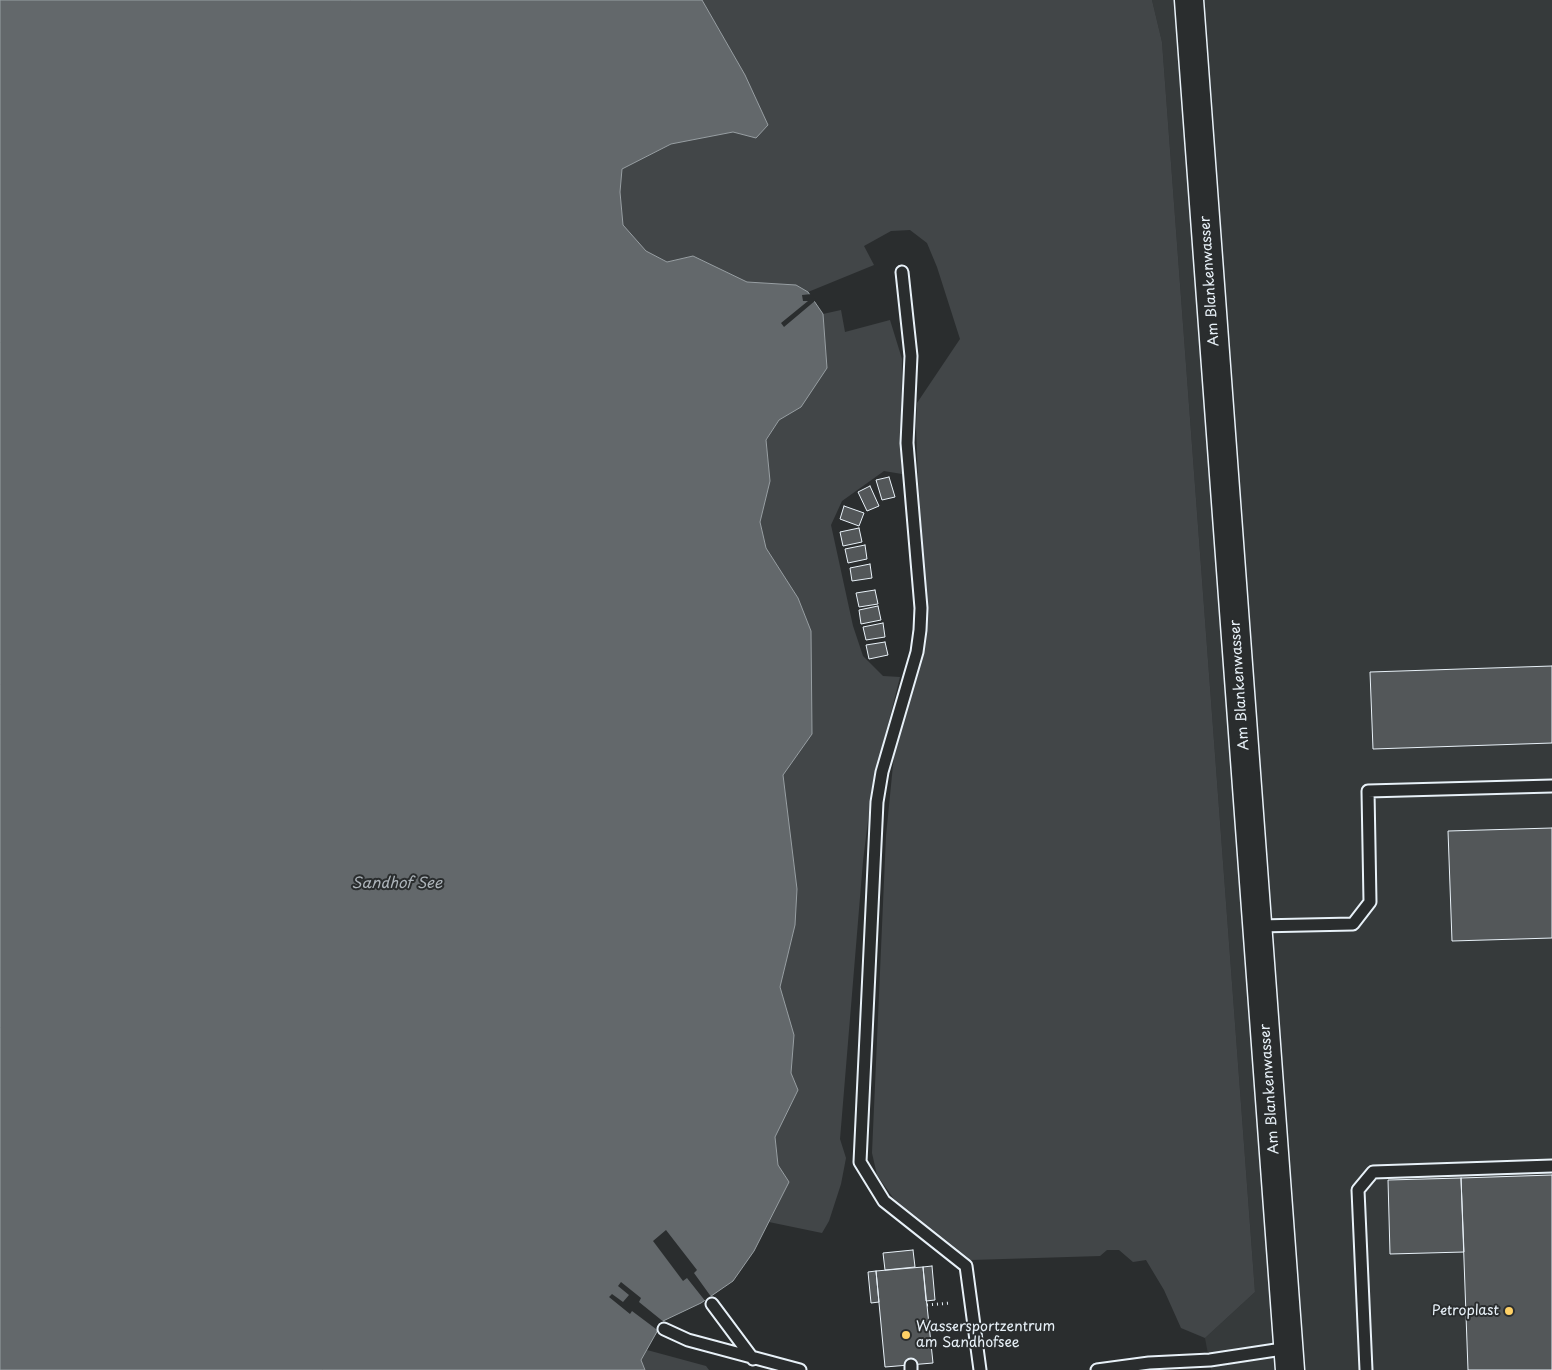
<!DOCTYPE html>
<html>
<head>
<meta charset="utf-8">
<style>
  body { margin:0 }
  canvas { display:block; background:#2a2d2e }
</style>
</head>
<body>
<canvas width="1552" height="1370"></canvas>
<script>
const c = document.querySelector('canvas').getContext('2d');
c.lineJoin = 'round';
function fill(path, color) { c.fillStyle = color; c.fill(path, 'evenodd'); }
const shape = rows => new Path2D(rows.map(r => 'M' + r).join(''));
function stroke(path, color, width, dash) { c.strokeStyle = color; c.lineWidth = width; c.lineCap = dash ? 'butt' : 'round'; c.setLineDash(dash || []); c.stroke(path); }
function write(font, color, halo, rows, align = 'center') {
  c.font = font + ' "Playpen Sans",sans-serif'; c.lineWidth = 4; c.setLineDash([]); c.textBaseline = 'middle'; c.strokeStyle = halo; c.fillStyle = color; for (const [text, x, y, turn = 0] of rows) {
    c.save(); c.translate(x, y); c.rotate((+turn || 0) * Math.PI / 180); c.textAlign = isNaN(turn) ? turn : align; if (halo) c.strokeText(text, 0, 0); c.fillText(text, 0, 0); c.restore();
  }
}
const built = shape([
  [1152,0,1552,0,1552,1370,1211,1370,1205,1338,1255,1292,1162,42]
]);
const green = shape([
  [702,0,1152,0,1162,42,1255,1292,1205,1338,1181,1328,1164,1290,1146,1260,1133,1262,1119,1250,1107,1250,1100,1256,971,1260,894,1199,877,1175,872,1153,886,836,895,745,922,647,926,593,918,479,916,427,917,403,960,339,937,267,927,243,910,230,891,231,864,246,874,265,808,292,796,285,747,282,693,256,667,262,646,251,623,225,620,192,622,169,671,144,733,132,756,138,768,125,745,75],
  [841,310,845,332,890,320,902,359,901,464,902,474,884,471,842,501,831,525,853,626,863,656,883,676,900,677,872,788,863,861,840,1139,846,1158,841,1184,829,1221,822,1233,769,1222,789,1182,778,1165,775,1137,798,1090,791,1073,794,1035,780,987,795,925,797,889,783,775,812,734,811,631,798,598,766,548,760,522,770,481,766,441,779,420,801,407,827,368,823,314],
  [647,1350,706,1366,709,1370,645,1370,641,1360]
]);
const water = shape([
  [0,0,702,0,745,75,768,125,756,138,733,132,671,144,622,169,620,192,623,225,646,251,667,262,693,256,747,282,796,285,808,292,823,314,827,368,801,407,779,420,766,440,770,481,760,522,766,548,798,598,811,631,812,734,783,775,797,889,795,925,780,987,794,1035,791,1073,798,1090,775,1137,778,1165,789,1182,754,1251,733,1281,701,1303,663,1321,641,1360,645,1370,0,1370,0,0]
]);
const pier = shape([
  [812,294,816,300,784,327,781,323,808,301,803,301,802,295],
  [666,1230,697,1270,694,1273,712,1298,706,1302,687,1278,683,1281,653,1241],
  [621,1282,641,1298,639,1302,665,1323,660,1332,632,1311,630,1314,609,1297,612,1294,623,1302,629,1295,618,1286]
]);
const building = shape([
  [889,477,895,497,882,500,876,480,889,477],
  [870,486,879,506,867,511,858,492,870,486],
  [844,506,864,513,859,526,840,519,844,506],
  [859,528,862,542,843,546,840,532,859,528],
  [865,545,867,559,848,563,845,549,865,545],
  [870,564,872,578,852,581,850,568,870,564],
  [875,590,878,604,859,607,856,593,875,590],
  [878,606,881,620,861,624,859,610,878,606],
  [883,623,885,637,866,640,863,627,883,623],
  [885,642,888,655,869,659,866,645,885,642],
  [1552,666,1552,743,1373,749,1370,672,1552,666],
  [1552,828,1552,938,1452,941,1448,831,1552,828],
  [1552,1175,1552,1370,1468,1370,1461,1178,1552,1175],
  [1461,1178,1464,1252,1390,1254,1388,1180,1461,1178],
  [913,1250,915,1267,885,1270,883,1253,913,1250],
  [932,1266,935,1300,926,1301,923,1267,932,1266],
  [923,1267,933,1363,885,1367,876,1271,923,1267],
  [876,1271,879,1302,871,1303,868,1272,876,1271]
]);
const path = shape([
  [927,1305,951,1303]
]);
const service = shape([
  [902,272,911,356,907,443,921,608,920,630,917,652,882,772,877,802,860,1162,884,1201,966,1266,980,1370],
  [1258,926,1353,924,1370,902,1368,791,1552,786],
  [712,1304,753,1359],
  [664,1329,688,1340,800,1370],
  [911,1365,911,1370],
  [1097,1370,1149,1363,1210,1360,1289,1348],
  [1366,1370,1358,1190,1373,1172,1552,1166]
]);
const tertiary = shape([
  [1189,0,1290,1370]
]);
const markers = [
  [1509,1311,5,"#ffd166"],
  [906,1335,5,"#ffd166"]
];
const streetNames = [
  ["Am Blankenwasser",1210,281,-94],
  ["Am Blankenwasser",1240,685,-94],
  ["Am Blankenwasser",1270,1089,-94]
];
const poiNames = [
  ["Petroplast",1499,1311],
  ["Wassersportzentrum",916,1327,"left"],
  ["am Sandhofsee",916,1343,"left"]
];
const waterNames = [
  ["Sandhof See",397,884]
];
fill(built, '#363a3b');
fill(green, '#424648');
fill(water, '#63686b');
stroke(water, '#989fa3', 1);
fill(pier, '#2a2d2e');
fill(building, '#535759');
stroke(building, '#e8f1f8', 1);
stroke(service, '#e8f1f8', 15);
stroke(tertiary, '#e8f1f8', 31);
stroke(path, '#e8f1f8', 3, [1, 4]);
stroke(service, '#2a2d2e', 11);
stroke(tertiary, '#2a2d2e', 28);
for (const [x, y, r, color] of markers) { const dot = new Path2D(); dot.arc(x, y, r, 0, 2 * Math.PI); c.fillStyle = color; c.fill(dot); stroke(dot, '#2a2d2e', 2); }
write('14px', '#e8f1f8', '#2a2d2e', streetNames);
write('14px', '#e8f1f8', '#2a2d2e', poiNames, 'right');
write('italic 15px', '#acb3b9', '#2a2d2e', waterNames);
</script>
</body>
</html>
